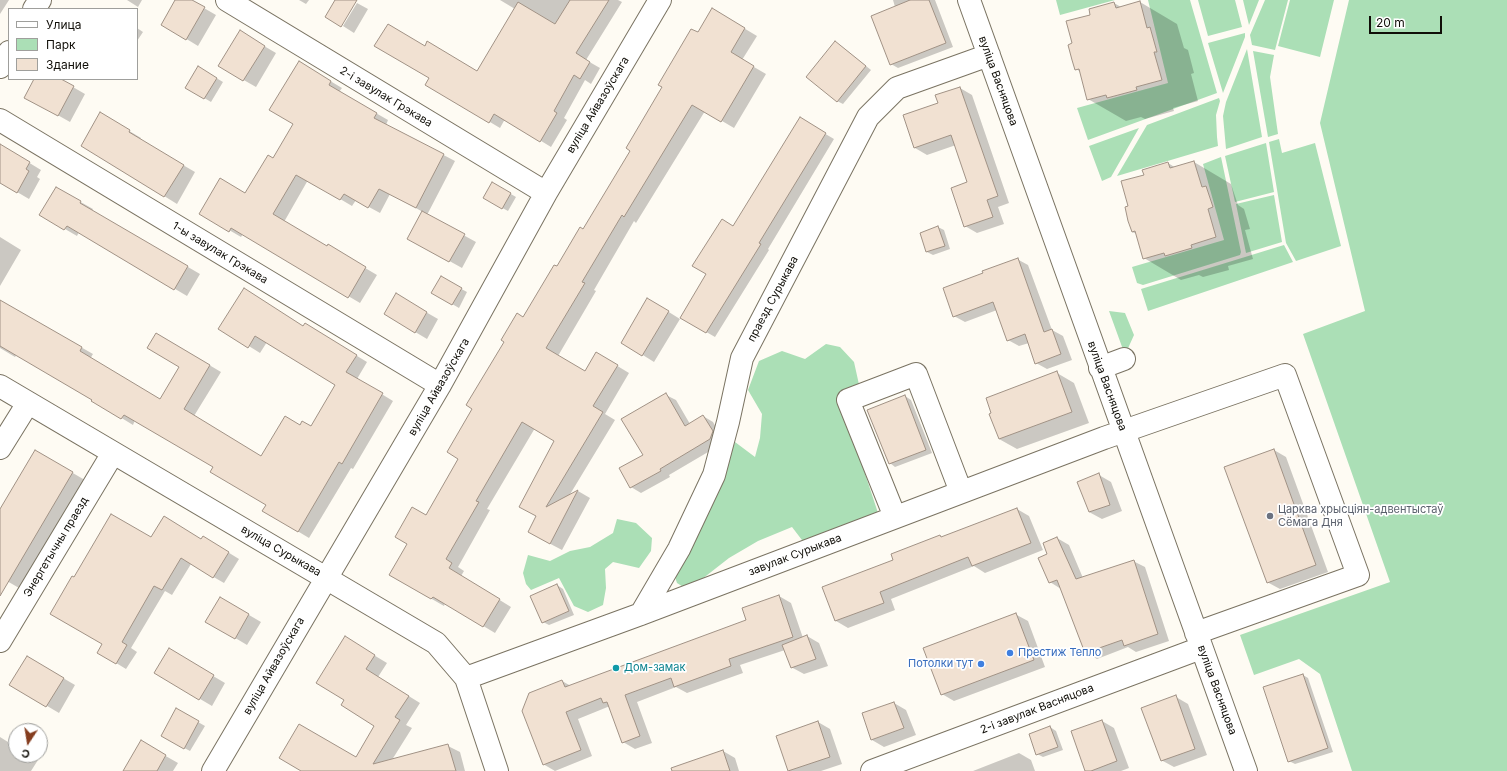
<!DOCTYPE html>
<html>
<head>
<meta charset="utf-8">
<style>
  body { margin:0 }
  #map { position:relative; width:1507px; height:771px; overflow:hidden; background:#fefbf3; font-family:Inter,sans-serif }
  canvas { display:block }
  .legend { position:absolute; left:8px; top:8px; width:130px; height:72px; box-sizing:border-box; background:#fff; border:1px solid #9f9f9c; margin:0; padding:5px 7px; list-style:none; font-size:12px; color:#100e08 }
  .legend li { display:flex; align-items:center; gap:8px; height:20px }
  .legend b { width:20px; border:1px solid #9f9f9c }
  .north { position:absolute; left:8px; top:723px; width:40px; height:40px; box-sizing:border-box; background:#fff; border:1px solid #9f9f9c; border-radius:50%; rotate:192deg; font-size:11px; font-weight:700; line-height:16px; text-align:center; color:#100e08 }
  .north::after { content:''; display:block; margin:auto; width:14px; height:18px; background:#853d1f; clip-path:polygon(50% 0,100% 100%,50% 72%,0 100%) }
  .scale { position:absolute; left:1369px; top:16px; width:73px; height:18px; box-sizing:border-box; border:2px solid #100e08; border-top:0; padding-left:5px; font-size:12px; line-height:14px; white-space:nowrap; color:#100e08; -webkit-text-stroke:3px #fff; paint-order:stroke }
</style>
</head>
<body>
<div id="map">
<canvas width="1507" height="771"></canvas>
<ul class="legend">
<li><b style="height:5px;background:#fff"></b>Улица</li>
<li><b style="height:11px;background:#abdfb6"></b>Парк</li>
<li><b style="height:11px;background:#f1e1d2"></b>Здание</li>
</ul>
<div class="north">С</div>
<div class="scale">20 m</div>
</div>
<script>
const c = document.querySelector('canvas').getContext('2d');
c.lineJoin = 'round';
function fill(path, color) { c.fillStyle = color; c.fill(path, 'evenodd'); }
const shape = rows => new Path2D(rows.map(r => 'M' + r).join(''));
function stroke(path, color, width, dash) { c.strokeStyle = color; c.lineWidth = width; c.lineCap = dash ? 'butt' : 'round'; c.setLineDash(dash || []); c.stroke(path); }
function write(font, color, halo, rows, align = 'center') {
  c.font = font + ' Inter,sans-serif'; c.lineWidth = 3.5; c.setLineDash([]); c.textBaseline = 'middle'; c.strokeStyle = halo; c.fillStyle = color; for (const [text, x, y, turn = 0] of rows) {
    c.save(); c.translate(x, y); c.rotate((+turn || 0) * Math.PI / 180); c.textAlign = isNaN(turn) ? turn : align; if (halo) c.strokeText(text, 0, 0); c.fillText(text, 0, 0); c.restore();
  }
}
const green = shape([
  [1056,0,1115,0,1060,15],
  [1148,0,1190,0,1217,93,1088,140,1077,108,1168,83],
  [1198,0,1235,0,1242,27,1208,36],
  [1243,0,1259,0,1249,25],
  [1265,0,1288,0,1275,50,1252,45,1250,35],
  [1290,0,1334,0,1320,57,1278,46],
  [1349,0,1507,0,1507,771,1352,771,1320,674,1299,659,1254,675,1240,635,1390,582,1303,334,1365,311,1320,123],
  [1245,33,1245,37,1223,93,1208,43],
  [1247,49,1262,137,1226,149,1223,116,1226,102],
  [1253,51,1274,55,1270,77,1278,134,1268,137],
  [1219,98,1220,101,1216,115,1217,137,1218,146,1117,176,1147,125],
  [1139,128,1111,177,1102,181,1089,146],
  [1279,139,1282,153,1315,143,1341,246,1296,261,1286,243,1269,142],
  [1266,143,1274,192,1235,202,1225,156],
  [1221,157,1241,252,1240,255,1143,285,1137,283,1132,267,1224,240,1203,164],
  [1274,195,1282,242,1246,253,1236,204],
  [1284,245,1293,262,1148,311,1141,289],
  [1109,311,1125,313,1134,335,1125,355],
  [826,344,840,347,854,362,860,389,840,398,879,516,805,544,792,527,758,541,729,558,688,590,677,583,673,571,725,470,735,442,755,457,760,438,762,414,748,390,759,361,782,351,805,359],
  [617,519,636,523,652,538,651,551,639,568,613,562,605,569,606,588,603,605,588,612,574,606,559,578,531,590,526,584,523,573,528,555,550,561,570,551,590,547,613,533]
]);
const shadow = shape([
  [0,0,9,0,0,14],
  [127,0,142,0,138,7],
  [177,0,190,0,216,15,198,46,162,24],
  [299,0,309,0,306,4],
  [500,0,618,0,622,2,586,60,600,68,591,84,585,80,564,118,567,120,551,147,505,119,500,128,426,84,430,78,477,72,515,9],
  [893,0,935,0,953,47,898,68,891,64,895,7],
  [1140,2,1177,24,1184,48,1188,50,1194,73,1191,74,1198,101,1173,108,1174,111,1145,119,1141,117,1126,121,1088,99,1081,72,1076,69,1073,44,1092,15,1114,3,1121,7],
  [357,3,368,9,354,33,343,26],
  [712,9,757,36,742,60,766,74,734,128,705,111,636,223,634,221,594,290,596,291,558,356,585,372,596,353,629,373,605,414,615,420,569,496,578,491,590,498,562,550,541,539,537,516,555,440,535,428,487,509,490,510,458,567,464,571,461,576,511,607,495,633,445,603,444,606,390,575,426,516,459,458,524,318,557,268,584,231,632,151],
  [137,28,143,32,137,41],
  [240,32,276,53,256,87,219,66],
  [841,46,871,70,843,104,837,101],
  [198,67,223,82,211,102,186,87],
  [310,69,342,88,339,92,388,120,386,125,455,161,427,215,476,242,462,268,408,238,423,212,390,194,380,213,356,200,352,206,308,180,284,222,327,248,328,246,377,275,360,303,243,234,241,237,200,213,245,194,273,159,294,124],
  [36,79,59,79,85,94,70,122,38,104],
  [960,88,972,95,1009,203,998,207,1004,224,977,233,965,226,968,183,956,145,927,155,915,148,904,116,939,103],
  [101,114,141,138,140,140,195,172,177,204,82,145],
  [800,119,834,139,768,249,769,250,715,337,682,318,734,227],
  [0,145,41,170,37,177,40,179,29,199,0,182],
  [1194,162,1231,184,1238,205,1244,209,1250,229,1245,230,1253,259,1228,266,1229,270,1203,277,1199,275,1181,280,1144,258,1137,234,1132,232,1129,207,1145,175,1168,163,1176,168],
  [492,183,516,197,508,211,484,198],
  [56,188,93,209,92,211,200,274,187,296,79,232,77,236,41,215],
  [938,227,944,230,950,249,933,255,927,252],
  [0,237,21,250,0,286],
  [1017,259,1028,265,1052,330,1063,336,1072,360,1047,369,1036,363,1029,343,1019,346,1008,340,997,310,965,322,954,316,984,274],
  [441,278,467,292,459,308,433,293],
  [396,295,438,319,427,339,385,314],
  [648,299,680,319,654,362,622,342],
  [0,301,93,354,90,359,161,400,180,367,157,334,221,372,194,416,261,457,301,426,311,428,336,385,267,342,260,353,220,328,304,327,316,331,367,362,357,379,393,401,353,469,351,468,309,538,264,511,267,505,214,467,135,420,133,425,17,354,15,357,0,348],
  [1057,373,1074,383,1089,423,1017,449,999,439],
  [666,395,676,400,690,424,703,416,713,422,722,438,720,445,669,475,670,477,641,493,631,487,644,456],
  [905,396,911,400,932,453,895,467,890,463],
  [1274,450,1286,457,1328,572,1280,589,1267,582],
  [35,451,90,483,26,592,0,577,0,511],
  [1099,475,1111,482,1122,511,1102,519,1089,512],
  [1017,509,1029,516,1043,550,985,573,974,566,891,599,895,610,848,628,836,621,823,588,894,561,940,536,943,538],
  [1057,538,1069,545,1083,578,1133,561,1145,567,1169,641,1136,652,1128,647,1097,659,1085,652,1061,589,1050,582,1048,555],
  [151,539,202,540,213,543,239,559,224,583,191,564,172,595,165,591,131,648,137,652,126,669,98,652,104,644,74,579],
  [557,585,563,589,574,615,549,625,543,622],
  [779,596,791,603,803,638,807,636,819,643,828,666,804,674,791,667,785,650,740,665,743,673,687,693,676,687,637,702,652,743,635,749,623,742,610,706,578,719,592,756,555,771,543,764,562,681,571,686,747,621],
  [220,598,261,622,247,645,207,621],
  [1015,614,1028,621,1045,667,954,701,942,694],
  [357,645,387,663,378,677,420,703,406,725,412,728,385,771,303,771,356,759,376,726,345,699],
  [169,650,225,683,212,706,156,673],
  [27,657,75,685,59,713,10,684],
  [1303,675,1308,678,1333,752,1295,764,1289,761],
  [1176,697,1188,704,1207,755,1174,767,1161,760],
  [894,703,906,710,916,735,884,747,872,740,863,714],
  [177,710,205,726,190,751,162,736],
  [1102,721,1114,728,1129,768,1121,771,1086,771],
  [818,722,830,729,842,764,821,771,789,771],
  [1050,727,1056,731,1063,750,1043,757,1037,754],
  [0,737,16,747,16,755,29,755,38,760,31,771,0,771],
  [141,742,178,763,173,771,132,771],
  [448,746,460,752,465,771,411,771],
  [723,751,735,758,739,771,693,771],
  [1019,753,1031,760,1035,771,973,771]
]);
const building = shape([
  [175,0,192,0,205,7,186,40,161,25,175,0],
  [335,0,357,0,341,27,325,17,335,0],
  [570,0,609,0,576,53,590,62,580,79,574,75,554,111,557,113,540,142,494,114,489,123,425,85,429,78,374,46,388,24,425,46,427,41,477,71,518,2,555,24,570,0],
  [910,0,929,0,946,43,890,65,871,16,910,0],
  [1140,1,1147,28,1150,27,1157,52,1154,52,1162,80,1136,87,1137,90,1107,98,1106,95,1087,100,1079,69,1075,70,1072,60,1068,45,1072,43,1066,21,1090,15,1089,9,1114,2,1116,8,1140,1],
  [712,8,745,28,731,52,754,66,721,122,692,105,624,217,622,215,582,282,585,283,546,348,585,371,596,352,618,365,593,406,603,412,546,507,578,490,550,544,528,532,536,516,519,507,554,441,522,422,476,501,479,502,446,559,452,563,449,568,500,599,483,627,433,597,431,599,389,575,407,544,395,537,412,507,426,515,458,459,447,452,472,409,466,405,504,342,501,340,517,313,523,317,554,265,557,266,580,227,583,229,630,151,626,148,662,87,658,85,691,29,698,32,712,8],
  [240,30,265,46,243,81,218,66,240,30],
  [835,41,866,66,837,102,806,77,835,41],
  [299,61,331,81,329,85,377,113,374,118,444,154,416,208,379,189,368,208,344,194,340,200,296,175,273,214,327,246,328,244,366,267,348,298,231,228,229,232,199,214,220,178,245,193,268,155,273,158,293,124,269,110,299,61],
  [198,66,217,78,204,99,185,88,198,66],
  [34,79,61,79,74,86,58,116,24,98,34,79],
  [960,87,998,196,987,200,993,217,964,227,951,188,967,182,951,135,914,148,903,115,938,103,935,95,960,87],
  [100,112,130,130,129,132,184,165,164,197,81,146,100,112],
  [800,117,826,133,759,243,761,244,706,333,680,318,706,274,692,266,722,219,733,226,800,117],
  [0,144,30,162,26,169,29,171,17,193,0,183,0,144],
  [1194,161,1202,187,1206,186,1213,207,1208,209,1216,237,1191,245,1192,248,1165,256,1164,253,1143,259,1135,231,1132,232,1128,221,1125,207,1128,206,1121,181,1144,175,1142,170,1168,162,1170,168,1194,161],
  [492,182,511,193,502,209,483,198,492,182],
  [56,187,81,201,80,203,188,266,174,290,67,226,64,230,39,215,56,187],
  [422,211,465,234,449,262,407,239,422,211],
  [938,226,945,246,926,252,920,233,938,226],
  [1018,258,1044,332,1052,329,1061,354,1035,364,1025,334,1007,341,993,302,953,317,943,288,983,273,982,271,1018,258],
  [441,276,462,288,452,305,431,293,441,276],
  [244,288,303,326,305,323,357,355,346,372,383,393,342,464,339,462,298,532,262,511,266,505,210,472,213,467,124,415,121,419,91,401,92,400,0,346,0,300,82,347,80,351,160,399,179,367,147,348,156,333,210,365,184,409,261,456,285,416,300,425,302,421,311,426,335,385,255,336,248,348,218,329,244,288],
  [396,293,427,312,415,333,384,314,396,293],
  [647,298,669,311,642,356,621,343,647,298],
  [1057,371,1072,412,999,439,989,414,991,413,986,398,1057,371],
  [666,393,685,426,703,415,713,431,710,439,660,469,661,471,630,488,619,468,643,455,621,419,666,393],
  [905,395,926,450,889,464,867,410,905,395],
  [1274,449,1316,565,1267,583,1224,467,1274,449],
  [35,450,73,472,0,596,0,509,35,450],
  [1099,473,1110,505,1089,512,1077,482,1099,473],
  [1017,508,1031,543,972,566,968,557,880,592,884,603,835,621,822,587,893,560,891,554,940,535,941,537,1017,508],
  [111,514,151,537,164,516,201,539,203,536,229,552,213,578,181,558,162,590,154,586,122,642,127,645,116,664,97,653,102,644,50,614,72,576,74,577,111,514],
  [1057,537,1076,579,1134,560,1158,634,1124,646,1122,640,1085,653,1057,580,1049,583,1038,558,1047,554,1043,543,1057,537],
  [557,584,569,611,542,623,530,596,557,584],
  [779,595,793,637,729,659,731,666,674,687,671,678,625,695,640,736,622,743,607,702,603,703,601,698,566,712,581,750,543,765,522,711,529,693,562,680,565,687,746,620,742,608,779,595],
  [220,597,249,614,235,639,205,622,220,597],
  [1016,613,1034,660,941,695,923,648,1016,613],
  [807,635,816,659,791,668,782,645,807,635],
  [345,636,375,655,366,669,409,696,395,717,400,720,373,764,448,744,456,771,301,771,279,758,299,724,356,757,374,726,341,705,344,700,316,683,345,636],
  [169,648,214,675,199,700,154,673,169,648],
  [27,656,64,678,46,707,9,685,27,656],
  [1303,674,1328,748,1288,762,1263,687,1303,674],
  [1176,695,1195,749,1161,761,1141,708,1176,695],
  [894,702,904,728,871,740,862,713,894,702],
  [176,708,199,721,184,749,161,736,176,708],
  [1102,720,1117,761,1091,771,1085,771,1071,731,1102,720],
  [818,721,830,757,788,771,776,736,818,721],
  [1050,726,1058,747,1036,755,1029,734,1050,726],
  [141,740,166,755,157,771,123,771,141,740],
  [723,750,730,771,672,771,671,768,723,750]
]);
const minor = shape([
  [227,0,546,193],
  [969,0,1246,771],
  [34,9,40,0],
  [0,67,9,52],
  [0,120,440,385],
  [1100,368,1124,359],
  [0,386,436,643,466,678,497,771],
  [0,448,28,403],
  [895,517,848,400,916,374,961,492],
  [641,614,679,549,714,475,728,422,742,358,868,117,897,88,989,55],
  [0,641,113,453],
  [466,678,641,614,1104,438,1285,375,1358,575,1196,633],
  [213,771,440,385,546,193,660,0],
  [872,771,1201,648]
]);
const markers = [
  [1270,516,4,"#6b7280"],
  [1010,653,4,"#3f7fe0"],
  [981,664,4,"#3f7fe0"],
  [616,668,4,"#0f9aa8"]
];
const streetNames = [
  ["вуліца Васняцова",998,81,70],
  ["2-і завулак Грэкава",386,97,31],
  ["вуліца Айвазоўскага",598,105,-59],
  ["1-ы завулак Грэкава",220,253,31],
  ["праезд Сурыкава",773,299,-62],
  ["вуліца Васняцова",1107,386,70],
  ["вуліца Айвазоўскага",439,387,-60],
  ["Энергетычны праезд",56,547,-59],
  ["вуліца Сурыкава",281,551,30],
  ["завулак Сурыкава",795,555,-21],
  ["вуліца Айвазоўскага",274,666,-60],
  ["вуліца Васняцова",1217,690,70],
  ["2-і завулак Васняцова",1037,709,-21]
];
const worshipNames = [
  ["Царква хрысціян-адвентыстаў",1278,510],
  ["Сёмага Дня",1278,523]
];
const shopNames = [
  ["Престиж Тепло",1018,653],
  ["Потолки тут",973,664,"right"]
];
const cultureNames = [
  ["Дом-замак",624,668]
];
fill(green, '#abdfb6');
fill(shadow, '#0003');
fill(building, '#f1e1d2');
stroke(building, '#a19285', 1);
stroke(minor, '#7a7362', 24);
stroke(minor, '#fff', 22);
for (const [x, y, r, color] of markers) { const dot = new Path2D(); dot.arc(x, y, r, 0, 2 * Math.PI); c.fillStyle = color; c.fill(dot); stroke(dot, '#fff', 1.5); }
write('11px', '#100e08', '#fff', streetNames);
write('11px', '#5b616d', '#fff', worshipNames, 'left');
write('11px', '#366cbe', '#fff', shopNames, 'left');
write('11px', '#0d838f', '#fff', cultureNames, 'left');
</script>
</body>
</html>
